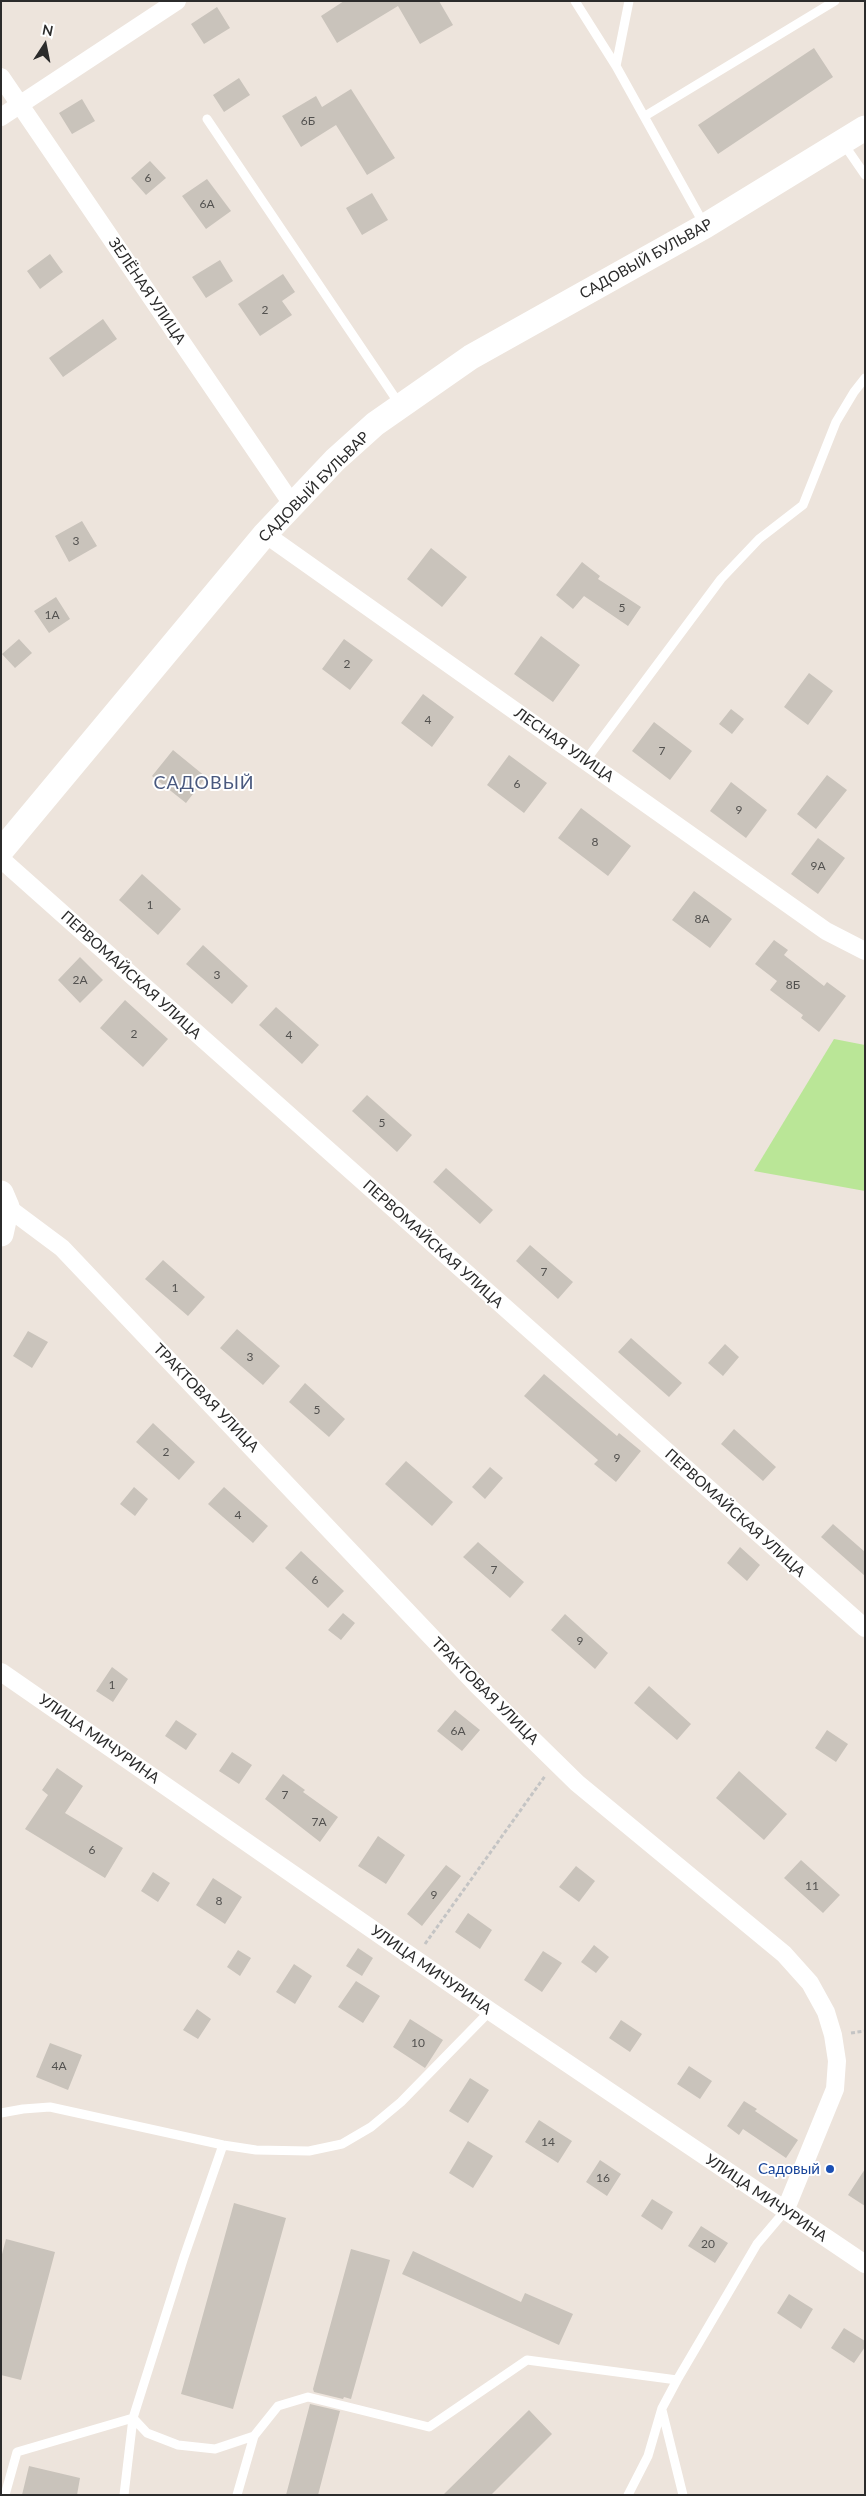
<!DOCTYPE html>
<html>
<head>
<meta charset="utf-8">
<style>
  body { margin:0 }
  #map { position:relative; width:866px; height:2496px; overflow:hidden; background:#ede4dc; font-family:Lato,sans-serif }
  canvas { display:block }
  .frame { position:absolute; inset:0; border:2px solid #2b2b2b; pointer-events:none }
  .north { position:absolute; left:20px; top:20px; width:50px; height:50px; -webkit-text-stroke:4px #fff; paint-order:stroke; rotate:11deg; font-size:14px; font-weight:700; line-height:20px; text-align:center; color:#2b2b2b }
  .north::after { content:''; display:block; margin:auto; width:18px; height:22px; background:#2b2b2b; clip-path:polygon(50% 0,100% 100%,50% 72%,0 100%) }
</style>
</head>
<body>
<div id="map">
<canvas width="866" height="2496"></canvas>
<div class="frame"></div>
<div class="north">N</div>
</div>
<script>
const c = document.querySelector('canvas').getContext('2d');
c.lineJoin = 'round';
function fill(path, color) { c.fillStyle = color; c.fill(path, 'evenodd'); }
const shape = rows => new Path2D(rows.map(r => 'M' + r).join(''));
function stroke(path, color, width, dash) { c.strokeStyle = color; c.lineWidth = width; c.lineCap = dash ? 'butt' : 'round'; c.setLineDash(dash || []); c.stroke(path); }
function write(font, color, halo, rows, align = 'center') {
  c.font = font + ' Lato,sans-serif'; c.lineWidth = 4; c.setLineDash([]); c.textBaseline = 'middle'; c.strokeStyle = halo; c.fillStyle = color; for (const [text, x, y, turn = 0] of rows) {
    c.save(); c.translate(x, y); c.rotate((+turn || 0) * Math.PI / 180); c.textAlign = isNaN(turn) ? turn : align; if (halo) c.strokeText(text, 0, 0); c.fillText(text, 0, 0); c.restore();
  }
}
const green = shape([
  [834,1039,865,1045,865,1191,754,1171]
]);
const building = shape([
  [344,1,439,1,453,25,420,44,398,6,337,43,321,16],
  [217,7,230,28,204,44,191,24],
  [814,48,833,77,718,154,698,125],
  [239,78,250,95,224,112,213,95],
  [351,89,395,158,367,175,336,125,301,147,282,116,316,96,322,107],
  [82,99,95,121,72,134,59,113],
  [150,161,166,178,146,195,131,178],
  [207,179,231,211,206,229,182,196],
  [372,193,388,220,362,235,346,208],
  [50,254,63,272,40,289,27,271],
  [220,260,233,281,206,298,192,277],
  [283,274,295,292,282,301,292,315,260,336,238,304],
  [103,319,117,339,63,377,49,358],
  [82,521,97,546,69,562,55,536],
  [431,548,467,577,442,607,407,579],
  [582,562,600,576,598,579,641,607,628,626,584,596,573,609,556,595],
  [56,597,70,619,49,633,34,611],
  [541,636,580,665,553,702,514,674],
  [19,639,32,653,15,668,2,654],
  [344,639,373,660,350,690,322,669],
  [809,673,833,691,808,725,784,707],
  [423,694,454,717,432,747,401,723],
  [731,709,744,719,732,734,719,724],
  [654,722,692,751,670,780,632,751],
  [173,750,206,777,186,803,152,776],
  [509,755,547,783,524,813,487,785],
  [827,775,847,790,816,829,797,814],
  [731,782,767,810,746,838,710,811],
  [581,808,631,846,608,876,558,838],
  [818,838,845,858,818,894,791,874],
  [142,874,181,909,158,935,119,900],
  [694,891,732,919,710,948,672,920],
  [774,940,788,950,784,955,824,986,827,982,846,996,819,1032,801,1018,803,1015,770,990,777,981,755,964],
  [203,945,248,986,232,1004,186,964],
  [80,957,103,980,80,1003,58,980],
  [125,1000,168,1039,143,1067,100,1028],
  [276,1007,319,1045,302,1064,259,1025],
  [367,1095,412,1135,397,1152,352,1111],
  [446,1168,493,1210,480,1224,433,1182],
  [530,1245,573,1282,558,1299,516,1261],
  [163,1260,205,1297,188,1316,145,1279],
  [237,1329,280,1366,263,1385,220,1348],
  [28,1331,48,1342,32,1368,13,1356],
  [631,1338,682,1383,669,1397,618,1352],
  [725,1344,739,1357,723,1376,708,1363],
  [544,1374,617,1436,619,1433,641,1451,616,1482,594,1464,598,1460,524,1396],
  [305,1383,345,1419,329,1437,289,1402],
  [153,1423,195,1462,179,1480,136,1442],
  [734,1429,776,1467,763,1481,721,1444],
  [406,1461,453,1502,432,1526,385,1484],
  [490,1467,503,1478,485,1499,472,1487],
  [134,1487,148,1499,135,1516,120,1504],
  [224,1487,268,1526,253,1543,208,1504],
  [833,1524,865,1552,865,1576,821,1537],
  [478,1542,524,1582,510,1598,463,1557],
  [740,1547,760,1565,747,1581,727,1563],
  [301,1551,344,1591,328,1608,285,1568],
  [343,1613,355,1623,341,1640,328,1630],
  [565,1614,608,1653,595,1669,551,1630],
  [112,1667,128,1679,113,1702,96,1691],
  [649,1686,691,1724,677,1740,634,1703],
  [455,1710,480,1730,462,1751,437,1731],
  [176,1720,197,1734,186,1750,165,1736],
  [827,1730,848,1744,836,1762,815,1748],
  [232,1752,252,1765,239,1784,219,1771],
  [57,1768,83,1786,65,1813,123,1848,105,1878,25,1829,48,1795,42,1790],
  [739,1771,787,1814,764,1840,716,1798],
  [283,1774,305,1790,303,1792,338,1817,320,1842,265,1799],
  [378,1836,405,1855,386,1884,358,1866],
  [801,1860,840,1895,823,1913,784,1878],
  [446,1865,461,1876,422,1926,407,1914],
  [576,1866,595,1881,579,1902,559,1887],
  [153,1872,170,1883,158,1902,141,1891],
  [213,1878,242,1897,225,1924,196,1905],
  [468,1913,492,1930,480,1949,455,1932],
  [594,1945,609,1957,596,1973,581,1962],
  [358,1948,373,1958,362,1976,346,1966],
  [238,1950,251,1958,240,1976,227,1967],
  [543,1951,562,1963,542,1992,524,1980],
  [294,1964,312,1976,295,2004,276,1992],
  [356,1981,380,1996,363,2023,338,2007],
  [197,2009,211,2019,198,2039,183,2030],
  [410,2019,443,2040,425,2068,393,2047],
  [621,2020,642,2034,630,2052,609,2038],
  [50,2043,82,2055,68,2090,36,2077],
  [689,2066,712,2081,700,2099,677,2084],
  [470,2078,489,2090,468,2123,449,2111],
  [744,2101,757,2109,755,2111,798,2140,786,2158,743,2129,739,2135,727,2126],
  [539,2120,572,2141,558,2163,525,2142],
  [468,2141,493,2156,473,2188,449,2173],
  [600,2160,621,2174,607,2196,586,2182],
  [865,2169,865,2206,848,2195],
  [652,2199,673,2212,662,2230,641,2216],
  [234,2203,286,2218,233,2409,181,2394],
  [701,2226,728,2243,715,2263,688,2246],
  [6,2239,55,2252,21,2380,1,2375,1,2258],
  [351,2249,390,2260,351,2399,344,2397,343,2399,314,2392,313,2389],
  [413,2251,521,2302,525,2293,573,2314,559,2345,402,2274],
  [789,2294,813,2309,801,2329,777,2313],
  [844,2328,865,2341,865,2347,854,2363,831,2348],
  [310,2404,340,2411,318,2495,286,2495],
  [529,2410,552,2434,491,2495,443,2495],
  [29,2466,80,2478,77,2495,22,2495]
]);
const path = shape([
  [425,1944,545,1776],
  [851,2033,865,2031]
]);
const lane = shape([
  [575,1,616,66,705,226],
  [616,66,629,1],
  [645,116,835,1],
  [207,119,400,405],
  [843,143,865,175],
  [586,760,721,579,759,539,803,505,836,422,854,392,865,378],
  [1,2113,23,2109,50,2107,223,2145,256,2150,309,2151,342,2144,371,2127,401,2102,490,2011],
  [662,2410,683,2495],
  [5,2495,17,2452,133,2418,147,2433,178,2445,215,2449,254,2436],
  [124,2495,133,2418,184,2257,223,2145],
  [237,2495,254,2436,278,2406,308,2397,429,2427,527,2360,677,2380],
  [628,2495,648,2456,662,2408,677,2380,757,2244,785,2211]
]);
const street = shape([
  [1,77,292,504],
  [1,117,177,1],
  [265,534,826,931,865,951],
  [1,859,865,1628],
  [7,1207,62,1248,477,1685,577,1783,784,1954,810,1983,826,2012,833,2035,837,2061,835,2089,785,2211],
  [1,1672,490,2011,865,2264]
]);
const secondary = shape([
  [1,851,265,534,335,460,375,424,471,357,705,226,865,128],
  [1,1193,7,1207,1,1234]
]);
const markers = [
  [830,2169,5,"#1a4fb4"]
];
const numberNames = [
  ["6Б",308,121],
  ["6",148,178],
  ["6А",207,204],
  ["2",265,310],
  ["3",76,541],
  ["5",622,608],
  ["1А",52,615],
  ["2",347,664],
  ["4",428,720],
  ["7",662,751],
  ["6",517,784],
  ["9",739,810],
  ["8",595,842],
  ["9А",818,866],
  ["1",150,905],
  ["8А",702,919],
  ["3",217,975],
  ["2А",80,980],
  ["8Б",793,985],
  ["2",134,1034],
  ["4",289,1035],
  ["5",382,1123],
  ["7",544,1272],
  ["1",175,1288],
  ["3",250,1357],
  ["5",317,1410],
  ["2",166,1452],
  ["9",617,1458],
  ["4",238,1515],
  ["7",494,1570],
  ["6",315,1580],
  ["9",580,1641],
  ["1",112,1685],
  ["6А",458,1731],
  ["7",285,1795],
  ["7А",319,1822],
  ["6",92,1850],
  ["11",812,1886],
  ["9",434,1895],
  ["8",219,1901],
  ["10",418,2043],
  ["4А",59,2066],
  ["14",548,2142],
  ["16",603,2178],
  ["20",708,2244]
];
const streetNames = [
  ["САДОВЫЙ БУЛЬВАР",646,259,-29],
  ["ЗЕЛЁНАЯ УЛИЦА",147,291,56],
  ["САДОВЫЙ БУЛЬВАР",314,487,-45],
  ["ЛЕСНАЯ УЛИЦА",564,745,35],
  ["ПЕРВОМАЙСКАЯ УЛИЦА",131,975,42],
  ["ПЕРВОМАЙСКАЯ УЛИЦА",433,1244,42],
  ["ТРАКТОВАЯ УЛИЦА",206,1398,46],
  ["ПЕРВОМАЙСКАЯ УЛИЦА",735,1513,42],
  ["ТРАКТОВАЯ УЛИЦА",485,1691,45],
  ["УЛИЦА МИЧУРИНА",99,1739,35],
  ["УЛИЦА МИЧУРИНА",431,1970,35],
  ["УЛИЦА МИЧУРИНА",766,2198,34]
];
const transitNames = [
  ["Садовый",820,2169]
];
const quarterNames = [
  ["САДОВЫЙ",204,783]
];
fill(green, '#bae697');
fill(building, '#c9c3bb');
stroke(path, '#c4c4c4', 3, [4, 2.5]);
stroke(lane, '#fff', 9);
stroke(street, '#fff', 18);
stroke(secondary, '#fff', 25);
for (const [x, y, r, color] of markers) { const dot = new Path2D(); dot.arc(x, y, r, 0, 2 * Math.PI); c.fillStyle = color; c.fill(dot); stroke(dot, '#fff', 2); }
write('12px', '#52514f', null, numberNames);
write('15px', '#2b2b2b', '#fff', streetNames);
write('15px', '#164399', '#fff', transitNames, 'right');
c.letterSpacing = '1px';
write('18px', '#49587e', '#fff', quarterNames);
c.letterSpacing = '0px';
</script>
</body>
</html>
